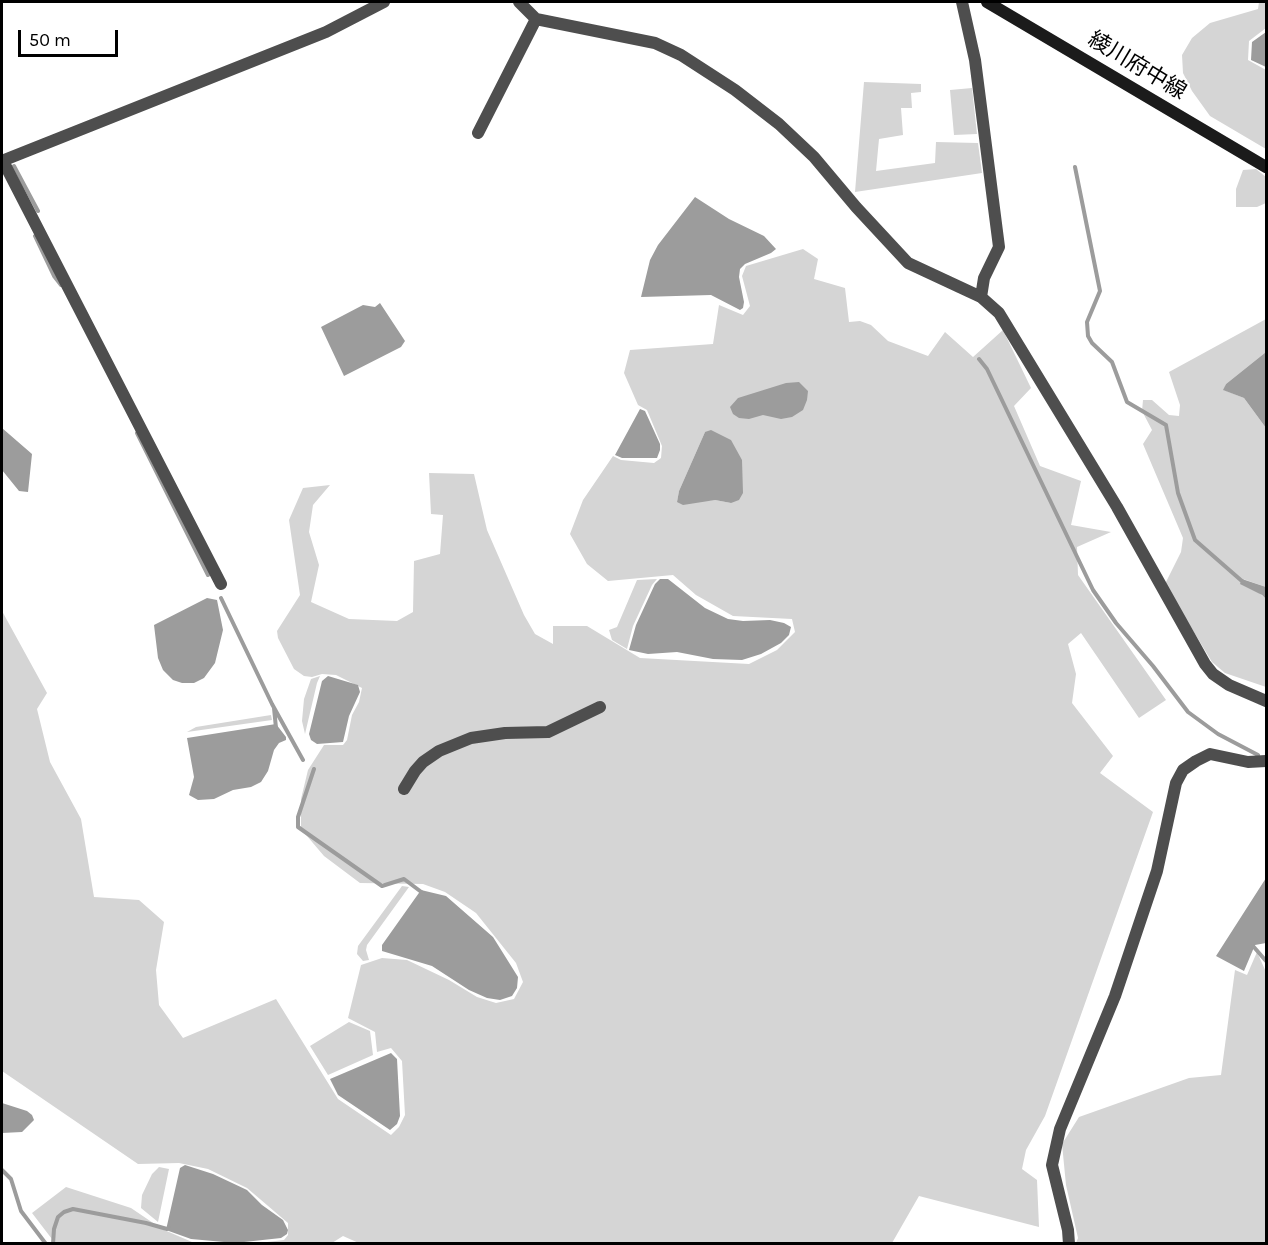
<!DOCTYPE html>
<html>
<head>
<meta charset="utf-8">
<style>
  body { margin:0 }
  #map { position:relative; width:1268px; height:1245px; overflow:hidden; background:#fff; font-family:Karla,sans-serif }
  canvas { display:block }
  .frame { position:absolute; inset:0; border:3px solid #000; pointer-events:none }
  .scale { position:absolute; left:18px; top:30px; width:100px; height:27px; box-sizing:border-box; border:3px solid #000; border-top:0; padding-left:8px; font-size:18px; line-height:21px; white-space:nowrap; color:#000; -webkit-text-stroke:4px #fff; paint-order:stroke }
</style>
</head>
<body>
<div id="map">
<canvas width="1268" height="1245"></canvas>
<div class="frame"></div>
<div class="scale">50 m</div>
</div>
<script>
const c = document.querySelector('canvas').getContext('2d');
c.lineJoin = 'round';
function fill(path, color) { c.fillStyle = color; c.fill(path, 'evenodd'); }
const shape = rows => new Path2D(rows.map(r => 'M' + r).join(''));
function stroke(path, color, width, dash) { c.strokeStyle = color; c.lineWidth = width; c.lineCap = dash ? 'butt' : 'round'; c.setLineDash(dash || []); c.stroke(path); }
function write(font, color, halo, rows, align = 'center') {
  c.font = font + ' Karla,"Noto Sans JP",sans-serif'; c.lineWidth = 4.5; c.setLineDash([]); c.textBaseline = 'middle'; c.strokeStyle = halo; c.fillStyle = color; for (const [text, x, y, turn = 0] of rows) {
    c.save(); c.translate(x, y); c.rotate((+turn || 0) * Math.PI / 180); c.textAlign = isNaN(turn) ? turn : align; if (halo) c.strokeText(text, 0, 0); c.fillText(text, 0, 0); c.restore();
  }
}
const green = shape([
  [1259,2,1266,2,1266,28,1249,41,1248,60,1266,70,1266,149,1210,116,1192,91,1183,73,1182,55,1192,38,1210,23,1258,9],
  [864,82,921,84,921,92,911,93,912,108,901,108,903,135,879,139,876,171,935,163,936,142,978,143,982,173,855,192],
  [972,88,977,134,954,135,950,90],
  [1256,169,1266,177,1266,203,1257,207,1236,207,1236,189,1243,170],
  [803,249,818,259,814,279,845,288,849,322,860,321,871,325,888,341,928,356,945,332,973,357,1003,330,1031,388,1014,406,1040,466,1081,481,1071,525,1111,532,1077,547,1078,575,1166,700,1139,718,1081,633,1068,644,1076,674,1072,703,1113,756,1100,773,1153,812,1045,1116,1026,1150,1022,1169,1037,1180,1039,1227,919,1196,892,1243,361,1244,343,1236,332,1243,259,1243,284,1240,288,1235,288,1223,247,1188,208,1169,179,1163,138,1164,2,1071,2,611,47,693,37,709,50,762,81,819,94,897,139,900,164,922,156,970,159,1005,183,1038,276,999,338,1099,391,1135,399,1127,405,1115,402,1061,391,1048,377,1052,375,1032,348,1018,361,965,382,958,407,960,449,980,477,997,496,1003,514,999,523,982,516,963,476,913,445,892,423,884,360,883,324,856,301,829,301,799,308,770,324,745,343,745,347,740,352,715,359,702,362,688,336,675,322,674,312,677,304,676,294,669,278,638,277,631,300,595,289,520,303,488,330,485,313,505,309,532,319,565,311,602,349,619,397,621,413,612,414,561,440,554,443,515,431,514,429,473,474,474,487,530,524,615,535,634,553,644,553,626,587,626,640,658,749,664,777,650,795,632,792,619,733,616,696,595,673,575,608,581,587,564,570,534,583,500,613,456,621,460,654,463,661,458,662,446,647,410,638,405,624,373,630,350,713,344,719,305,743,315,750,306,742,276,746,266],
  [705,432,731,503,715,500,677,502,679,491],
  [1266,319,1266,352,1226,384,1224,390,1244,398,1266,428,1266,587,1243,579,1266,599,1266,687,1225,673,1212,662,1165,584,1181,552,1183,538,1143,444,1152,430,1142,411,1143,400,1152,400,1169,415,1179,416,1180,405,1169,372],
  [657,579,652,585,633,626,627,649,612,640,609,630,617,627,637,580],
  [320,676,317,683,305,734,302,721,304,699,311,679],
  [271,715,272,720,187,732,196,727],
  [402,886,409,887,367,945,366,950,369,960,363,961,357,954,358,946],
  [1257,952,1266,972,1266,1243,1076,1243,1078,1238,1066,1185,1062,1144,1079,1117,1189,1078,1221,1075,1235,970,1247,975],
  [349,1022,370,1031,373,1055,328,1075,310,1046],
  [159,1167,169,1169,158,1222,141,1208,142,1195,152,1174],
  [66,1187,131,1208,162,1229,192,1242,222,1243,55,1243,32,1213]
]);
const water = shape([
  [1266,32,1266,67,1251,60,1252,42],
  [695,197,729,219,764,236,776,249,771,253,745,264,740,269,739,277,744,302,743,308,740,310,711,295,641,297,650,260,658,245],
  [380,303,405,341,401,347,344,376,321,327,363,305,375,307],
  [1266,352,1266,428,1244,398,1223,390,1226,384],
  [799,382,808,391,807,400,803,410,792,417,781,419,763,415,749,419,739,418,733,414,730,407,738,398,786,383],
  [640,409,645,411,660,444,660,450,657,458,622,458,615,455],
  [2,428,32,454,28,492,19,491,2,470],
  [711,430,731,440,742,460,743,493,739,500,731,503,715,500,683,505,677,502,679,491,705,432],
  [660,579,668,579,705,608,728,619,743,621,770,620,784,623,791,627,789,635,781,643,761,654,742,660,713,659,677,652,648,654,629,650,636,625,655,584],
  [1242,579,1266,587,1266,599,1262,595,1240,584],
  [207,598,217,600,223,630,215,663,204,678,194,683,182,683,173,680,163,670,158,658,154,625],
  [328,676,358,685,360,692,349,716,343,742,317,744,311,740,309,734,322,681],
  [276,724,286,737,286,740,279,743,274,750,268,771,261,782,251,787,233,790,214,799,198,800,189,795,194,777,187,738],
  [1266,878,1266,943,1255,945,1244,971,1216,956],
  [421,890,446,896,493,937,518,977,517,988,512,996,500,1000,487,998,469,990,432,966,382,951,382,945],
  [391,1053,397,1059,400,1116,397,1124,390,1130,338,1095,330,1079],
  [2,1103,27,1111,32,1115,34,1120,22,1132,2,1133],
  [185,1165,213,1174,247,1190,262,1205,283,1220,288,1230,287,1234,281,1238,235,1243,191,1239,166,1230,180,1168]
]);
const stream = shape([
  [14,166,38,211],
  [1075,167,1100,291,1087,322,1088,336,1092,343,1112,362,1127,402,1166,425,1178,493,1195,540,1243,582],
  [35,236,54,276,61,285],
  [979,359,987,369,1093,590,1116,623,1153,666,1188,712,1218,734,1258,755],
  [137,433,208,575],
  [221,598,272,704,303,760],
  [274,708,276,728],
  [314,769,298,817,298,827,382,886,404,879,424,894],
  [1253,946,1266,961],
  [2,1170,11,1179,21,1211,46,1244],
  [53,1244,54,1229,58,1217,64,1212,73,1209,146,1223,167,1229,169,1228]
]);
const minor = shape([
  [519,2,536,19,655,43,681,55,735,90,779,124,814,157,856,207,908,263,981,297,999,313,1117,507,1205,664,1213,674,1229,685,1266,701],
  [962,2,975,60,999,247,984,278,981,297],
  [478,133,536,19],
  [2,161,326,32,384,2],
  [3,161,221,584],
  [404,789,415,771,423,762,439,751,471,738,505,733,548,732,600,707],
  [1069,1244,1068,1230,1052,1165,1060,1129,1115,996,1157,871,1176,783,1183,770,1196,761,1210,754,1248,762,1266,761]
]);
const secondary = shape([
  [987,2,1266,167]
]);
const streetNames = [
  ["綾川府中線",1137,66,31]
];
fill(green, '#d5d5d5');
fill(water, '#9c9c9c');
stroke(stream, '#9c9c9c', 4);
stroke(minor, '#4e4e4e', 12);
stroke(secondary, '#1b1b1b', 12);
write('22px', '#000', '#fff', streetNames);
</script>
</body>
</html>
